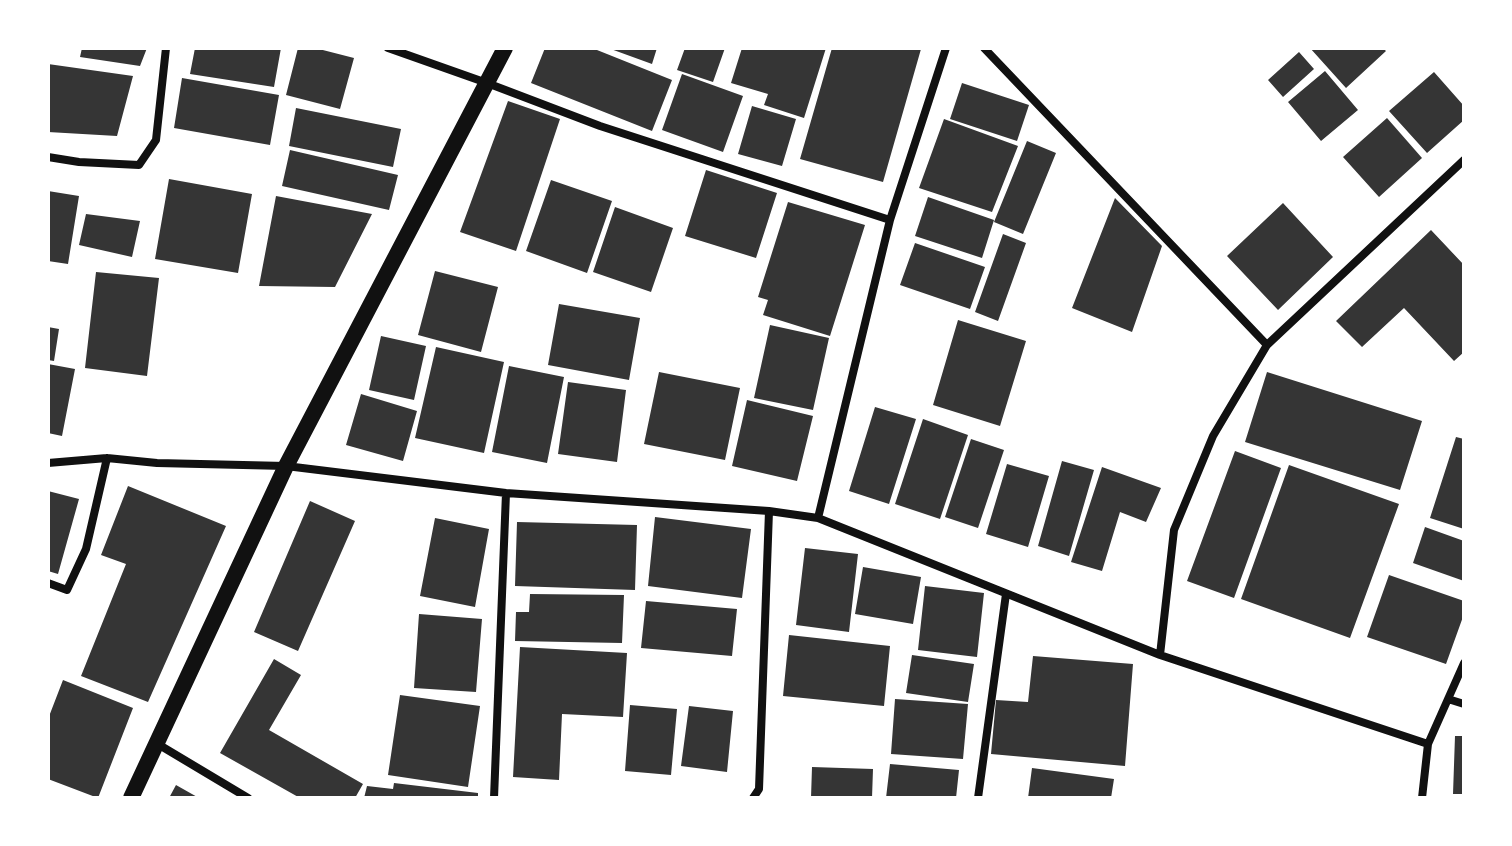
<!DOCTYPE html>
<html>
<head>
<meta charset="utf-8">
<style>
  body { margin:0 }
  #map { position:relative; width:1512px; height:846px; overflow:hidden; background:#fff; font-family:Roboto,sans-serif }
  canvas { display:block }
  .frame { position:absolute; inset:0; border:50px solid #fff; pointer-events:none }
</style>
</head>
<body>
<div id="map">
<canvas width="1512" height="846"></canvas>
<div class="frame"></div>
</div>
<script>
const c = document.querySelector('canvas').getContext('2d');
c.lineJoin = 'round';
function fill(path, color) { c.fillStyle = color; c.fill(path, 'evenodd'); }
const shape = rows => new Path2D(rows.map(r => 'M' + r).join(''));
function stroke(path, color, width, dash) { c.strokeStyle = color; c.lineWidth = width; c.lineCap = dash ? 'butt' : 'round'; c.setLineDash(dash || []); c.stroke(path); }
const building = shape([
  [82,48,147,48,140,66,80,57],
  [195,48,281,48,274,87,190,74],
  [298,48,315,48,354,58,340,109,286,95],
  [545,48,592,48,672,80,652,131,531,83],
  [608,48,657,48,652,64],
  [685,48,725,48,713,82,677,70],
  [742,48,826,48,804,118,764,105,768,94,731,83],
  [832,48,921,49,883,182,800,159],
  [1310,48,1383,48,1386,51,1346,88],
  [1299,52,1314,69,1283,97,1268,80],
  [48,64,133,76,117,136,48,132],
  [1325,71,1358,110,1321,141,1288,102],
  [1434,72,1464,106,1464,120,1427,153,1389,111],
  [682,74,743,96,723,152,662,130],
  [182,78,279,95,270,145,174,128],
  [962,83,1029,105,1017,141,950,119],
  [508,101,560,119,516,251,460,232],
  [752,106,796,119,782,166,738,154],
  [296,108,401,129,393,167,289,146],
  [1387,118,1422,158,1379,197,1343,157],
  [944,119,1018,146,992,212,919,188],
  [1027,141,1056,153,1023,234,994,222],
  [290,150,398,175,389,210,282,186],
  [706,170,777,193,756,258,685,236],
  [169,179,252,194,238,273,155,259],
  [551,180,612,201,587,273,526,251],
  [48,191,79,196,68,264,48,261],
  [276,196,372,214,335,287,259,286],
  [928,197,994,220,982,258,915,236],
  [1115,198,1162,246,1132,332,1072,308],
  [788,202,865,225,830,336,763,315,768,300,758,297],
  [1283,203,1333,257,1278,310,1227,256],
  [615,207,673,228,651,292,593,272],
  [86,214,140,221,132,257,79,245],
  [1431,230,1464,265,1464,352,1454,361,1404,308,1362,347,1336,321],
  [1003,234,1026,243,998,321,975,312],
  [915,243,985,267,970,309,900,285],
  [435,271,498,287,481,352,418,335],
  [96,272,159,278,147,376,85,368],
  [559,304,640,318,629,380,548,365],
  [958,320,1026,341,1000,426,933,405],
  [770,325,829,338,813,410,754,398],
  [48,327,59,329,54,361,48,360],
  [381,336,426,346,414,400,369,390],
  [436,347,504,362,484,453,415,438],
  [48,364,75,369,62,436,48,433],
  [509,366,564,377,547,463,492,452],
  [659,372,740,388,725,460,644,444],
  [1267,372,1422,421,1400,490,1245,442],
  [568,382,626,390,617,462,558,454],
  [361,394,417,411,403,461,346,445],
  [747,400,813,416,797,481,732,466],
  [875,407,916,419,889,504,849,491],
  [923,419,968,435,940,519,895,504],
  [1456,437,1464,439,1464,529,1430,518],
  [971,439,1004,450,978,528,945,517],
  [1235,451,1281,468,1234,598,1187,581],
  [1062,461,1094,470,1069,556,1038,546],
  [1007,464,1049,476,1028,547,986,534],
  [1289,465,1399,504,1350,638,1241,599],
  [1102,467,1161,488,1146,522,1120,512,1102,571,1071,562],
  [128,486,226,526,148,702,81,676,126,564,101,555],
  [48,491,79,499,58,574,48,571],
  [310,501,355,521,298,651,254,632],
  [655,517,751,529,742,598,648,586],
  [435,518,489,529,475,607,420,596],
  [517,522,637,525,635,590,515,586],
  [1425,527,1464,541,1464,581,1413,563],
  [805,548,858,554,849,632,796,625],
  [863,567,921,577,913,624,855,614],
  [1389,575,1464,601,1464,614,1446,664,1367,637],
  [925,586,984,593,977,657,918,650],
  [530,594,624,595,622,643,515,641,516,612,529,612],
  [646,601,737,609,732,656,641,648],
  [419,614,482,619,476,692,414,688],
  [789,635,890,646,884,706,783,696],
  [520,647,627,653,623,717,562,714,559,780,513,777],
  [912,655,974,664,968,702,906,693],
  [1033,656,1133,664,1125,766,991,754,996,700,1028,702],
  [274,659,301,675,269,730,363,784,355,798,300,798,220,753],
  [63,680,133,708,98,798,48,779,48,719],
  [400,695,480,706,468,787,388,775],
  [895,699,968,704,963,759,891,754],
  [630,705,677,709,671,775,625,771],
  [689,706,733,711,727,772,681,766],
  [1455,736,1464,736,1464,794,1453,794],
  [890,764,959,770,956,798,886,798],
  [812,767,873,769,872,798,811,798],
  [1032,768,1114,779,1111,798,1028,798],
  [394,783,478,793,478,798,364,798,367,786,393,789],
  [176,785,199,798,169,798]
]);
const minor = shape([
  [388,48,487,83,600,126,890,220],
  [984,48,1267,345],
  [48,157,79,162,139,165,156,140,166,48],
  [48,463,107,458,157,463,286,466,506,493,769,511,818,518,1160,655,1428,744,1422,798],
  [818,518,890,220,946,48],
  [48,583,67,590,86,549,107,458],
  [1160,655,1174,530,1213,436,1267,345,1464,160],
  [1448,699,1464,704],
  [156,743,248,798],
  [1428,744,1464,663],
  [494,798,506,493],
  [753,798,759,789,769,511],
  [978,798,1006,594]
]);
const secondary = shape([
  [131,798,286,466,505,48]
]);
fill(building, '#353535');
stroke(minor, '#111', 8);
stroke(secondary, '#111', 16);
</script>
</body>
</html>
